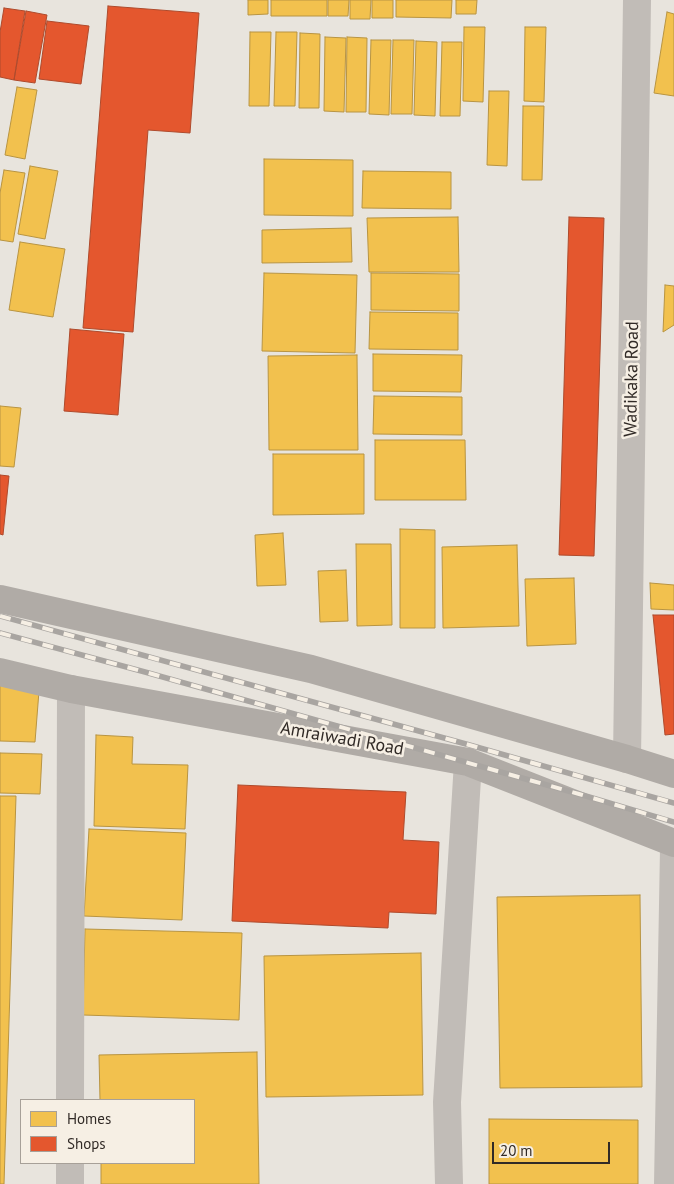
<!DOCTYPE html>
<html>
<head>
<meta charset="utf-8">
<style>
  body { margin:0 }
  #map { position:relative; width:674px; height:1184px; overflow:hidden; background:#e8e4dd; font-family:"PT Sans",sans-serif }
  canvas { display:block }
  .legend { position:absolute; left:20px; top:1099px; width:175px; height:65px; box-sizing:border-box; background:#f6efe4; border:1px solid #a7a098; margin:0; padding:6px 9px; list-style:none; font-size:15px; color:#312a26 }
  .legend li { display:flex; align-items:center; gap:10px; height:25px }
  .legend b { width:25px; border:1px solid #a7a098 }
  .scale { position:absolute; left:492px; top:1142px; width:118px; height:22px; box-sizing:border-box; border:2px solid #312a26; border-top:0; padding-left:6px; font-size:15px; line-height:18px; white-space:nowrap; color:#312a26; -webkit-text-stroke:4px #f6efe4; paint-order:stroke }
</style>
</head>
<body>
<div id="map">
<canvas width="674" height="1184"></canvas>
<ul class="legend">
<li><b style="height:14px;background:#f2c14e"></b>Homes</li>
<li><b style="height:14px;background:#e4572e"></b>Shops</li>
</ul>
<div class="scale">20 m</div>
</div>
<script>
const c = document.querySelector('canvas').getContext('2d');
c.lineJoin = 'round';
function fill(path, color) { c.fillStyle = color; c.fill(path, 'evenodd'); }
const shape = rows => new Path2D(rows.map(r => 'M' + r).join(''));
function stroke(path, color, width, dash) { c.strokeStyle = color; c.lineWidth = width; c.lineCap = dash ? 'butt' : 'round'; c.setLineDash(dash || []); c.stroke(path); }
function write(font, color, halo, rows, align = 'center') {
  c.font = font + ' "PT Sans",sans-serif'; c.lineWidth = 5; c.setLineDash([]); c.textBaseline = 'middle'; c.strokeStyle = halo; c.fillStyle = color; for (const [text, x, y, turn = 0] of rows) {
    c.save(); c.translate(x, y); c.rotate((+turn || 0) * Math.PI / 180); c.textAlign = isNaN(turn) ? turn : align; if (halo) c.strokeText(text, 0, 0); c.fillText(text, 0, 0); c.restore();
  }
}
const homes = shape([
  [248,0,268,0,268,14,248,15,248,0],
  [271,0,327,0,327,16,271,16,271,0],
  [328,0,349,0,348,16,328,16,328,0],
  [350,0,371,0,370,19,350,19,350,0],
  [372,0,393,0,393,18,372,18,372,0],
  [396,0,452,0,451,18,396,17,396,0],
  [456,0,477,0,476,14,456,14,456,0],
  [667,12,674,14,674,96,654,93,667,12],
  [464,27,485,27,483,102,463,101,464,27],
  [525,27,546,27,544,102,524,101,525,27],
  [250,32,271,32,269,106,249,106,250,32],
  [276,32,297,32,295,106,274,106,276,32],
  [300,33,320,34,319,108,299,108,300,33],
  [325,37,346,38,344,112,324,111,325,37],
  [347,37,367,38,366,112,346,112,347,37],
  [371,40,391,40,389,115,369,114,371,40],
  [393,40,414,40,412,114,391,114,393,40],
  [416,41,437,42,435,116,414,115,416,41],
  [442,42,462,42,460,116,440,116,442,42],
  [17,87,37,90,25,159,5,155,17,87],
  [489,91,509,91,507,166,487,165,489,91],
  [523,106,544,106,542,180,522,180,523,106],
  [264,159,353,160,353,216,264,215,264,159],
  [30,166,58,171,45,239,18,234,30,166],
  [4,170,25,173,13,242,0,240,0,193,4,170],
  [363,171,451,172,451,209,362,208,363,171],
  [458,217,459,272,369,272,367,218,458,217],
  [351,228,352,262,262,263,262,230,351,228],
  [20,242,65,249,53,317,9,310,20,242],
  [264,273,357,275,355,353,262,351,264,273],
  [371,273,459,274,459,311,371,310,371,273],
  [665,285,674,286,674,325,663,332,665,285],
  [370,312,458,313,458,350,369,349,370,312],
  [373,354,462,355,461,392,373,391,373,354],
  [357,355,358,450,269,450,268,356,357,355],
  [374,396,462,397,462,435,373,434,374,396],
  [0,406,21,408,14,467,0,466,0,406],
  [375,440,465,440,466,500,375,500,375,440],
  [273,454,364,454,364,514,273,515,273,454],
  [400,529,435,530,435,628,400,628,400,529],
  [283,533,286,585,257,586,255,535,283,533],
  [356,544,391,544,392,625,357,626,356,544],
  [517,545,519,626,443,628,442,547,517,545],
  [346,570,348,621,320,622,318,571,346,570],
  [574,578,576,644,527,646,525,579,574,578],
  [650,583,674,585,674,610,651,609,650,583],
  [0,685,39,691,35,742,0,741,0,685],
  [96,735,133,737,132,764,188,765,185,829,94,826,96,735],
  [0,753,42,754,40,794,0,793,0,753],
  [0,796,16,796,4,1184,0,1184,0,796],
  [89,829,186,833,182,920,84,916,89,829],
  [640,895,642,1087,500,1088,497,897,640,895],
  [85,929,242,933,239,1020,83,1015,85,929],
  [421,953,423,1095,266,1097,264,956,421,953],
  [257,1052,259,1184,101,1184,101,1163,194,1163,194,1100,100,1100,99,1055,257,1052],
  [489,1119,638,1120,638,1184,489,1184,489,1119]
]);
const shops = shape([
  [108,6,199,13,190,133,148,130,133,332,83,328,108,6],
  [4,8,25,11,14,80,0,77,0,32,4,8],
  [26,11,47,15,35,83,14,80,26,11],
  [47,21,89,26,81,84,39,79,47,21],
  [569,217,604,218,594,556,559,555,569,217],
  [70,329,124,334,118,415,64,411,70,329],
  [0,475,9,476,3,535,0,534,0,475],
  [653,615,674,615,674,734,665,735,653,615],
  [238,785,406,792,403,840,439,842,436,914,389,912,388,928,232,921,238,785]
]);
const minor = shape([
  [627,759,637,0],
  [70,1100,71,689],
  [70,1184,70,1163],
  [449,1184,447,1102,468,762],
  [668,1184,674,849]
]);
const major = shape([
  [0,599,311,669,627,759,674,774],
  [0,672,71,689,468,762,674,843]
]);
const rail = shape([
  [0,616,466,744,674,803],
  [0,633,145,672,579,794,674,822]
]);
const streetNames = [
  ["Wadikaka Road",632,379,-89],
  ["Amraiwadi Road",342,739,10]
];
fill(homes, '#f2c14e');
stroke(homes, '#b89442', 1);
fill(shops, '#e4572e');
stroke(shops, '#ae4a2c', 1);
stroke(minor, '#c1bcb7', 28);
stroke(major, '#b0aba6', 28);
stroke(rail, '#a9a5a1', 5.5);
stroke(rail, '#f6efe4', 4, [11]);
write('18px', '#312a26', '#f6efe4', streetNames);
</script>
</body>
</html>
